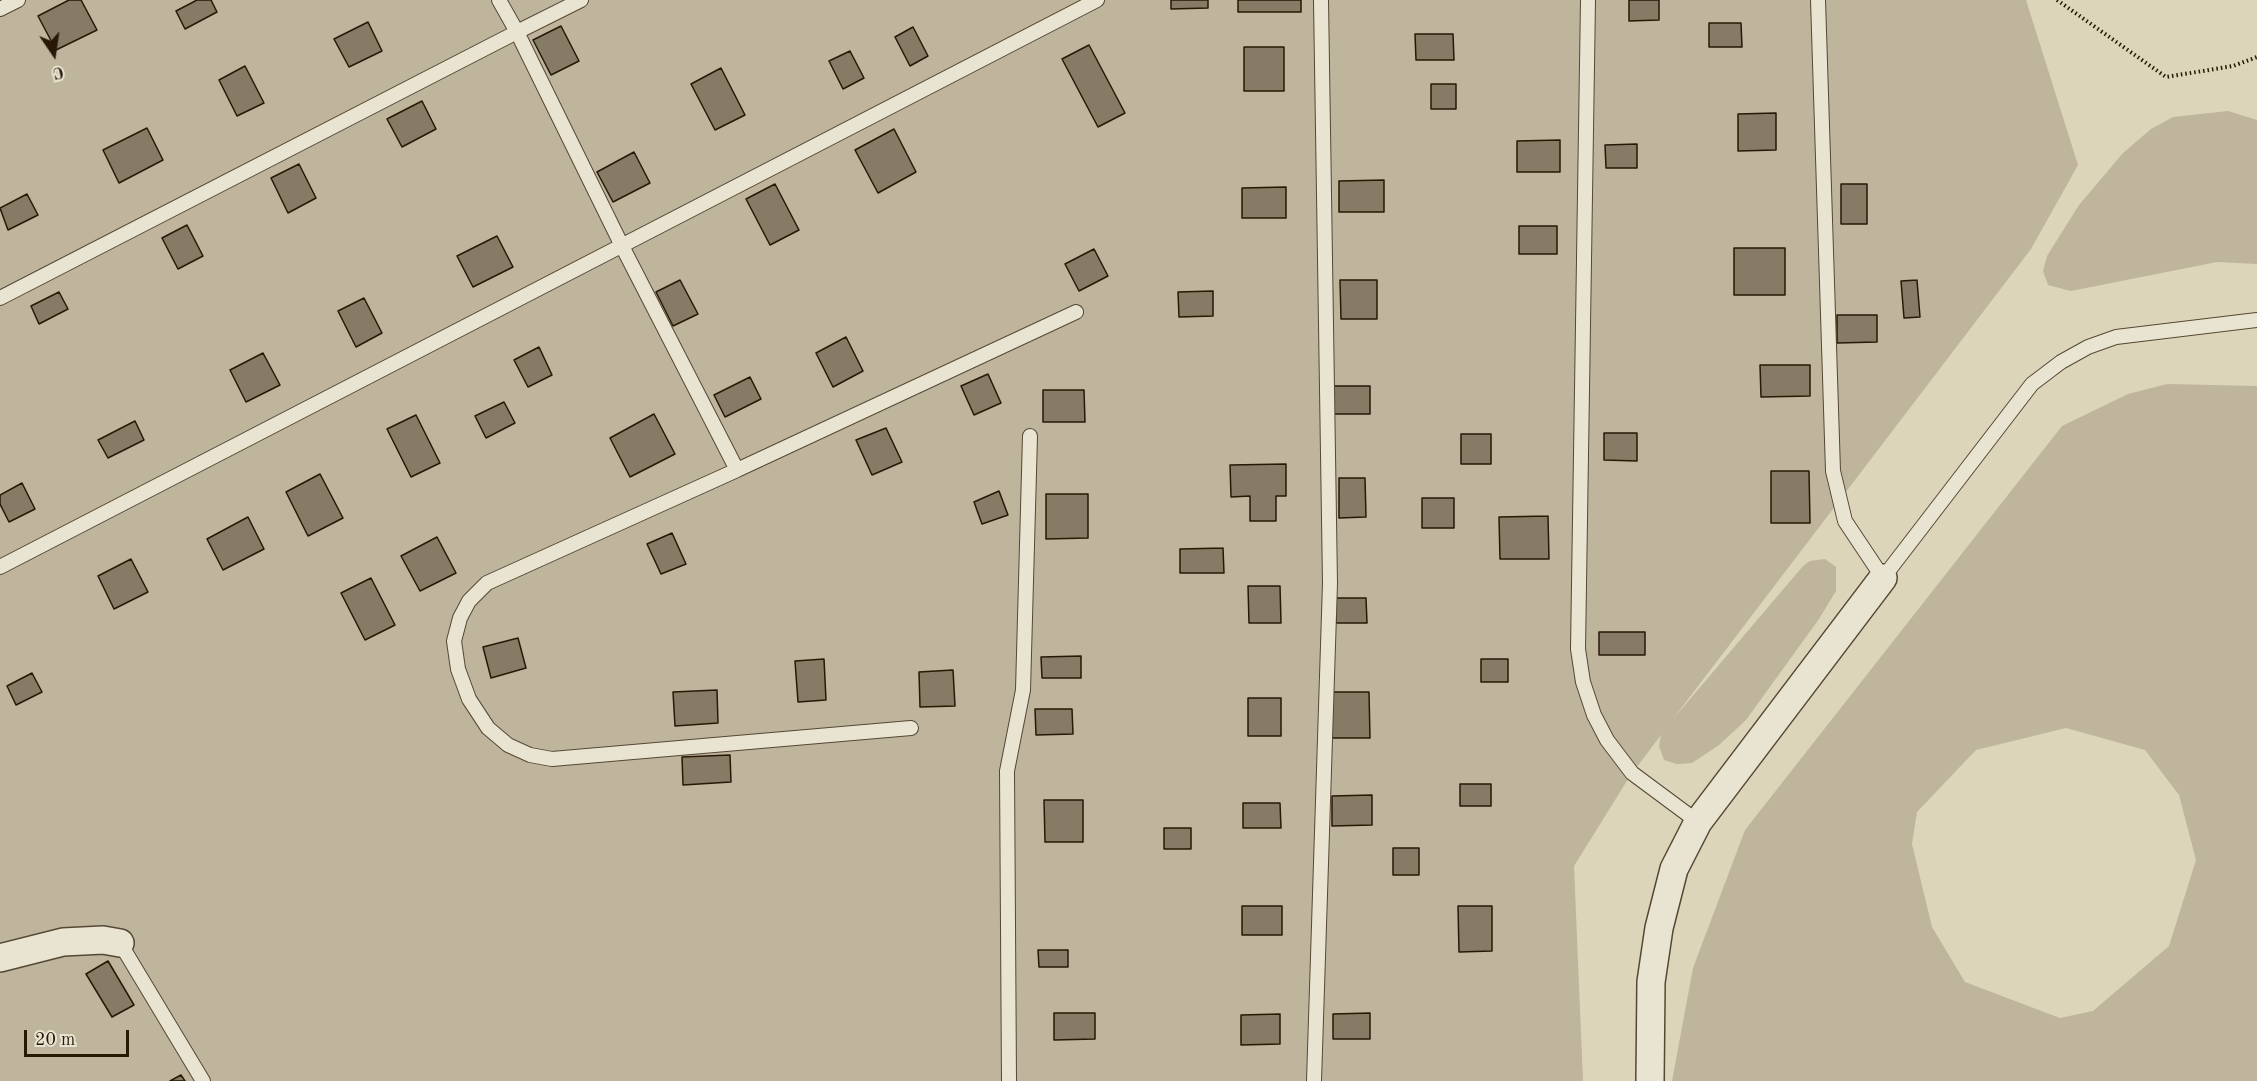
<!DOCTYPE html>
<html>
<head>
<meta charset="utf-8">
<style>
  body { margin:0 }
  #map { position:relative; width:2257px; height:1081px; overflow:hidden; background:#ddd5ba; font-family:"Old Standard TT",serif }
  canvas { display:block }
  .north { position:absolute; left:24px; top:24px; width:60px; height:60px; -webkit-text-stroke:4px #e9e4d2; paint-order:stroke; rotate:167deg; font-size:16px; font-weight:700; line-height:24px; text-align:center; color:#281907 }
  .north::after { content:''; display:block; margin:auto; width:21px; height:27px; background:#281907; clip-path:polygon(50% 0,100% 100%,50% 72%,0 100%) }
  .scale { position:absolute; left:24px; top:1030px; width:105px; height:27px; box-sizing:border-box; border:3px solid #281907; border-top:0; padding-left:8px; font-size:18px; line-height:21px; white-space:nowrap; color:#281907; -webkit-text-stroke:4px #e9e4d2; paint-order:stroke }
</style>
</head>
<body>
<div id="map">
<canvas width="2257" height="1081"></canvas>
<div class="north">С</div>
<div class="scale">20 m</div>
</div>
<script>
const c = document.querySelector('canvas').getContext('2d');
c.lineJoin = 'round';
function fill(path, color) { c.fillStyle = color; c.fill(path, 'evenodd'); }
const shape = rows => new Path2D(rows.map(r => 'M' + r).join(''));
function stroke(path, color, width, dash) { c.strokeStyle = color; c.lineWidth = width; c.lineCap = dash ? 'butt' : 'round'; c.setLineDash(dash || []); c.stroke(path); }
const green = shape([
  [0,0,2026,0,2078,165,2031,249,1673,719,1803,566,1810,561,1825,559,1836,567,1836,591,1819,619,1746,720,1719,745,1692,763,1677,764,1664,760,1659,746,1661,735,1630,776,1574,866,1583,1081,0,1081],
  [2228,111,2257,120,2257,264,2217,262,2071,291,2048,285,2043,271,2047,256,2079,205,2123,153,2151,129,2173,117],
  [2167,384,2257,386,2257,1081,1672,1081,1693,968,1745,830,2062,426,2128,394],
  [2066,728,2145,750,2179,795,2196,860,2169,946,2093,1011,2060,1018,1965,982,1932,927,1912,844,1917,812,1976,750]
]);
const building = shape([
  [69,0,81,0,97,30,56,50,38,16,69,0],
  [197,0,211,0,217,12,185,29,176,11,197,0],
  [1171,0,1208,0,1208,8,1171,9,1171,0],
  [1238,0,1301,0,1301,12,1238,12,1238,0],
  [1629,0,1659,0,1659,20,1629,21,1629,0],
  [368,22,382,51,349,67,334,39,368,22],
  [1709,23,1741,23,1742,47,1709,47,1709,23],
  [561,26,579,61,551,75,533,40,561,26],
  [913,27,928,56,910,66,895,37,913,27],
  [1415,34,1453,34,1454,60,1416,60,1415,34],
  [1089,45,1125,113,1098,127,1062,59,1089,45],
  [1244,47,1284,47,1284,91,1244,91,1244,47],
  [850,51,864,78,843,89,829,61,850,51],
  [245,66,264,103,237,116,219,80,245,66],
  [721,68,745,115,715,130,691,84,721,68],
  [1431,84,1456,84,1456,109,1431,109,1431,84],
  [422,101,436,129,402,147,387,119,422,101],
  [1776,113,1776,150,1738,151,1738,114,1776,113],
  [147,128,163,160,119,183,103,150,147,128],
  [894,129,916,172,878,193,855,150,894,129],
  [1560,140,1560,172,1517,172,1517,141,1560,140],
  [1637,144,1637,168,1606,168,1605,145,1637,144],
  [634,152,650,183,613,202,597,172,634,152],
  [299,164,316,198,288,213,271,178,299,164],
  [1384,180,1384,212,1339,212,1339,181,1384,180],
  [775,184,799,230,770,245,746,199,775,184],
  [1841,184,1867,184,1867,224,1841,224,1841,184],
  [1286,187,1286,218,1242,218,1242,188,1286,187],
  [27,194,38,215,8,230,0,208,27,194],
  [187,225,203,256,178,269,162,238,187,225],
  [1519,226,1557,226,1557,254,1519,254,1519,226],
  [497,236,513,267,473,287,457,256,497,236],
  [1734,248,1785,248,1785,295,1734,295,1734,248],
  [1094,249,1108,276,1079,291,1065,264,1094,249],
  [680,280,698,314,673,326,656,292,680,280],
  [1340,280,1377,280,1377,319,1341,319,1340,280],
  [1917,280,1920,317,1904,318,1901,281,1917,280],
  [1213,291,1213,316,1179,317,1178,292,1213,291],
  [59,292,68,309,39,324,31,306,59,292],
  [364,298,382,333,356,347,338,311,364,298],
  [1837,315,1877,315,1877,342,1837,343,1837,315],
  [846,337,863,371,833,387,816,353,846,337],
  [539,347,552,375,528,387,514,360,539,347],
  [263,353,280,385,246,402,230,370,263,353],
  [1760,365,1810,365,1810,396,1761,397,1760,365],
  [988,374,1001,403,974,415,961,386,988,374],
  [750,377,761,399,725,417,714,395,750,377],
  [1333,386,1370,386,1370,414,1333,414,1333,386],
  [1043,390,1084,390,1085,422,1043,422,1043,390],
  [504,402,515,423,486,438,475,416,504,402],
  [654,414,675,454,630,477,610,438,654,414],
  [416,415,440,463,411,477,387,429,416,415],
  [135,421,144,440,108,458,98,440,135,421],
  [886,428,902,462,872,475,856,440,886,428],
  [1604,433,1637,433,1637,461,1604,460,1604,433],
  [1461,434,1491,434,1491,464,1461,464,1461,434],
  [1286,464,1286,496,1276,496,1276,521,1250,521,1250,496,1231,497,1230,465,1286,464],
  [1771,471,1809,471,1810,523,1771,523,1771,471],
  [320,474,343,518,308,536,286,492,320,474],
  [1339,478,1365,478,1366,517,1339,518,1339,478],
  [22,483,35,509,9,522,0,504,0,495,22,483],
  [999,491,1008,515,982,524,974,502,999,491],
  [1046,494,1088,494,1088,538,1046,539,1046,494],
  [1422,498,1454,498,1454,528,1422,528,1422,498],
  [1548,516,1549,559,1500,559,1499,517,1548,516],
  [248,517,264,549,223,570,207,539,248,517],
  [672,533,686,564,661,574,647,544,672,533],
  [437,537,456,573,420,591,401,556,437,537],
  [1223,548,1224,573,1180,573,1180,549,1223,548],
  [131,559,148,592,114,609,98,576,131,559],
  [371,578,395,625,365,640,341,593,371,578],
  [1248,586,1280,586,1281,623,1249,623,1248,586],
  [1336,598,1366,598,1367,623,1336,623,1336,598],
  [1599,632,1645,632,1645,655,1599,655,1599,632],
  [518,638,526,668,491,678,483,647,518,638],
  [1081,656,1081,678,1042,678,1041,657,1081,656],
  [824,659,826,700,798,702,795,661,824,659],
  [1481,659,1508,659,1508,682,1481,682,1481,659],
  [953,670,955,706,920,707,919,672,953,670],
  [32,673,42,692,16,705,7,686,32,673],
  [717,690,718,723,675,726,673,692,717,690],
  [1330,692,1369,692,1370,738,1330,738,1330,692],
  [1248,698,1281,698,1281,736,1248,736,1248,698],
  [1035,709,1072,709,1073,734,1036,735,1035,709],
  [730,755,731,782,683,785,682,757,730,755],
  [1460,784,1491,784,1491,806,1460,806,1460,784],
  [1372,795,1372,825,1332,826,1332,796,1372,795],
  [1044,800,1083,800,1083,842,1045,842,1044,800],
  [1243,803,1280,803,1281,828,1243,828,1243,803],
  [1164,828,1191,828,1191,849,1164,849,1164,828],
  [1393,848,1419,848,1419,875,1393,875,1393,848],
  [1242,906,1282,906,1282,935,1242,935,1242,906],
  [1458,906,1492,906,1492,951,1459,952,1458,906],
  [1038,950,1068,950,1068,967,1039,967,1038,950],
  [108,961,134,1005,112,1017,86,974,108,961],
  [1054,1013,1095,1013,1095,1039,1054,1040,1054,1013],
  [1370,1013,1370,1039,1333,1039,1333,1014,1370,1013],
  [1280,1014,1280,1044,1241,1045,1241,1015,1280,1014],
  [181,1075,185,1081,170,1081,181,1075]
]);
const path = shape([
  [2057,0,2166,77,2233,66,2257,57]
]);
const lane = shape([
  [499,0,517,32,581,0],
  [1588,0,1578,649,1583,682,1594,715,1607,740,1632,773,1698,822],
  [1818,0,1833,471,1845,521,1883,578,2032,384,2061,362,2088,347,2116,337,2257,320],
  [0,9,18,0],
  [0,298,517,32,622,246,737,470,1076,312],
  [737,470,487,583,469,601,460,618,454,641,458,669,469,699,488,728,508,745,530,755,552,759,911,728],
  [0,567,1097,0],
  [120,943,203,1081],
  [1009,1081,1007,771,1023,690,1030,436],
  [1314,1081,1330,583,1321,0]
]);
const street = shape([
  [0,958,63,942,103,940,120,943],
  [1650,1081,1651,982,1659,928,1674,869,1698,822,1883,578]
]);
fill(green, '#beb59c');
fill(building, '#867b64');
stroke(building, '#281907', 1.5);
stroke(lane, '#554834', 16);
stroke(street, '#554834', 30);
stroke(path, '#281907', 4, [1.5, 3]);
stroke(lane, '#e9e4d2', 14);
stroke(street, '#e9e4d2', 27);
</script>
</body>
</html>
